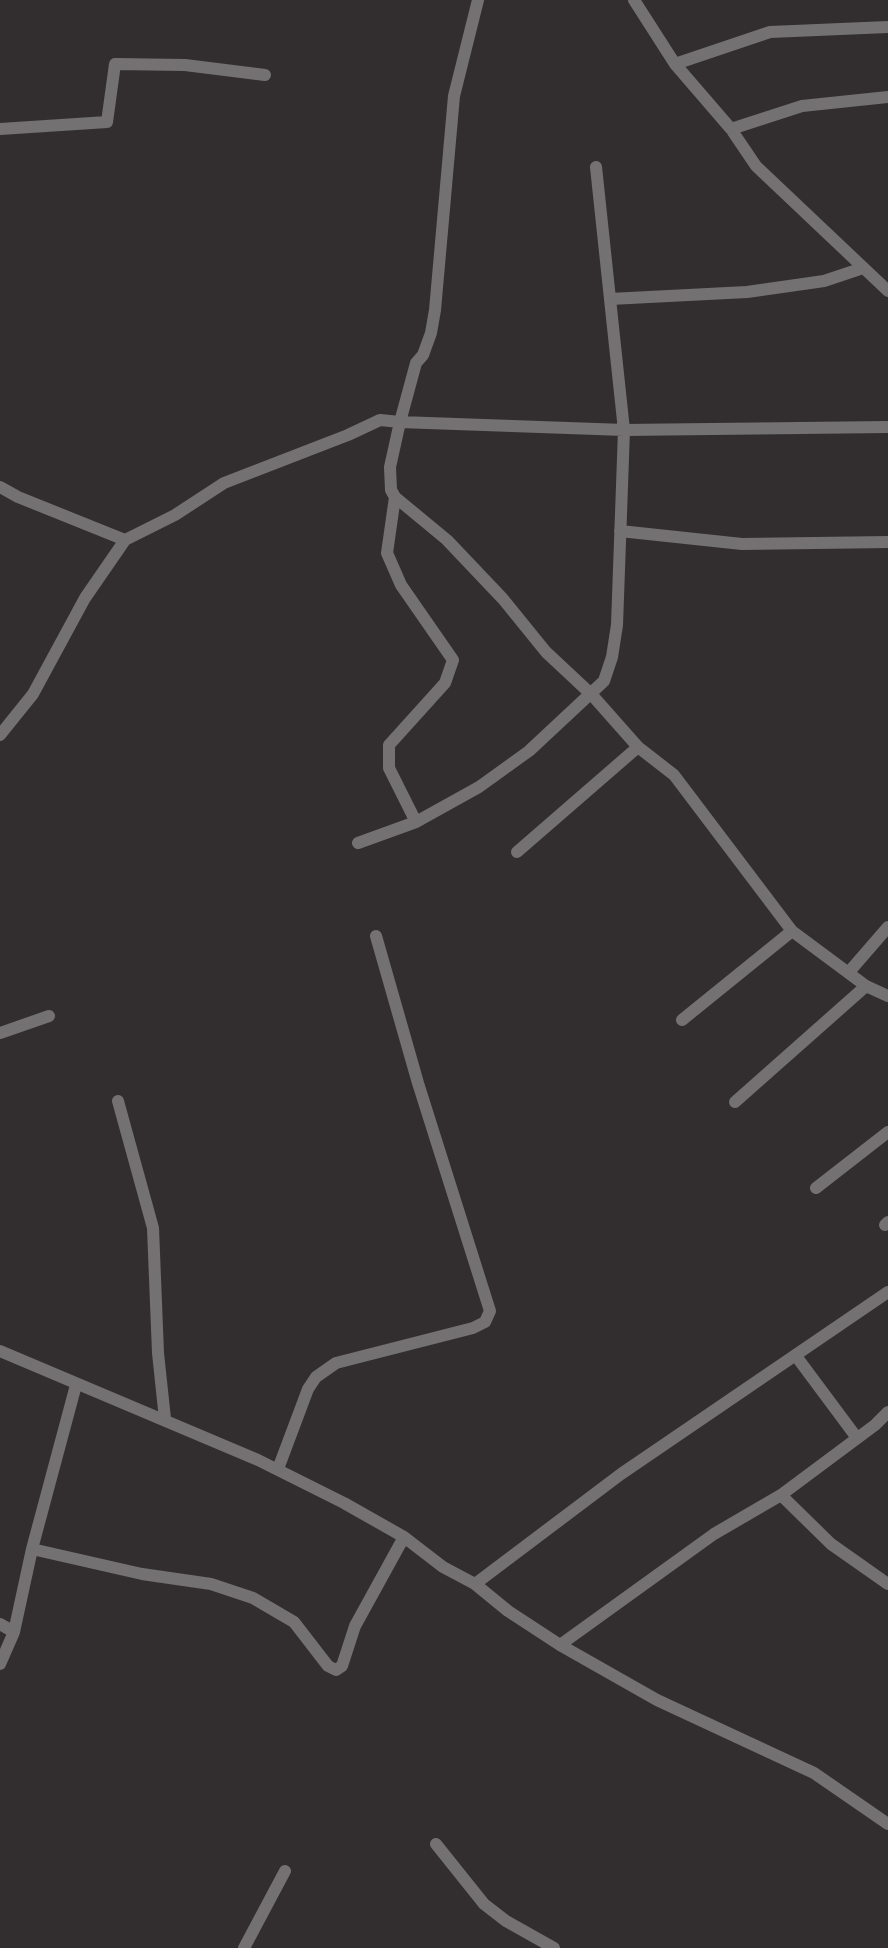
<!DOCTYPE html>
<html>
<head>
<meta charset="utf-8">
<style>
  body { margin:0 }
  canvas { display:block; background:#322e30 }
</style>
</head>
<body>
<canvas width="888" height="1948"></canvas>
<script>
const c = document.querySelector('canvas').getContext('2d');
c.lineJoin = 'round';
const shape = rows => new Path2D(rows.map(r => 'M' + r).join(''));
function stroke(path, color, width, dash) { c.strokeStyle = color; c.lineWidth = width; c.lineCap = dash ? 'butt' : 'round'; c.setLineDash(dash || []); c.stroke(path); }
const street = shape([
  [634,0,675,64,731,129,756,166,888,291],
  [675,64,770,32,888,27],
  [0,129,107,122,115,64,185,65,265,75],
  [731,129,802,106,888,97],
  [596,167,610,299],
  [888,427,624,430,400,422,390,467,391,490,395,497,447,540,503,599,546,652,592,695,638,747,674,775,792,931,866,986,888,996],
  [0,487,18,497,125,540,175,515,224,483,348,435,380,420,400,422,416,363,423,355,431,333,435,310,454,96,478,0],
  [395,497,387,553,401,585,453,660,445,683,389,745,389,768,416,822],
  [620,531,742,544,888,542],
  [0,735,33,694,85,598,125,540],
  [358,843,416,822,479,787,529,751,604,681,612,657,617,625,624,430,610,299,747,292,824,281,863,268],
  [517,852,638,747],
  [849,972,888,927],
  [682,1020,792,931],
  [0,1033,49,1016],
  [118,1101,153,1228,158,1353,165,1419],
  [735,1102,866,986],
  [816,1188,888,1132],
  [885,1225,888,1222],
  [0,1351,258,1460,344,1503,404,1537,443,1567,475,1584,508,1611,560,1645,657,1700,814,1773,888,1824],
  [796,1356,857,1438],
  [278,1469,308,1389,316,1377,336,1363,473,1328,485,1322,490,1311,418,1083,376,936],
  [781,1495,831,1544,888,1584],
  [32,1549,142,1574,211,1584,253,1598,294,1622,328,1666,336,1670,342,1666,355,1626,404,1537],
  [475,1584,621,1474,888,1292],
  [0,1624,14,1632],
  [560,1645,714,1534,781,1495,875,1425,888,1412],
  [0,1664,14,1632,32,1549,76,1385],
  [436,1844,484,1904,506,1921,554,1948],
  [244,1948,285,1871]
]);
stroke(street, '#737172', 12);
</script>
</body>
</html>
